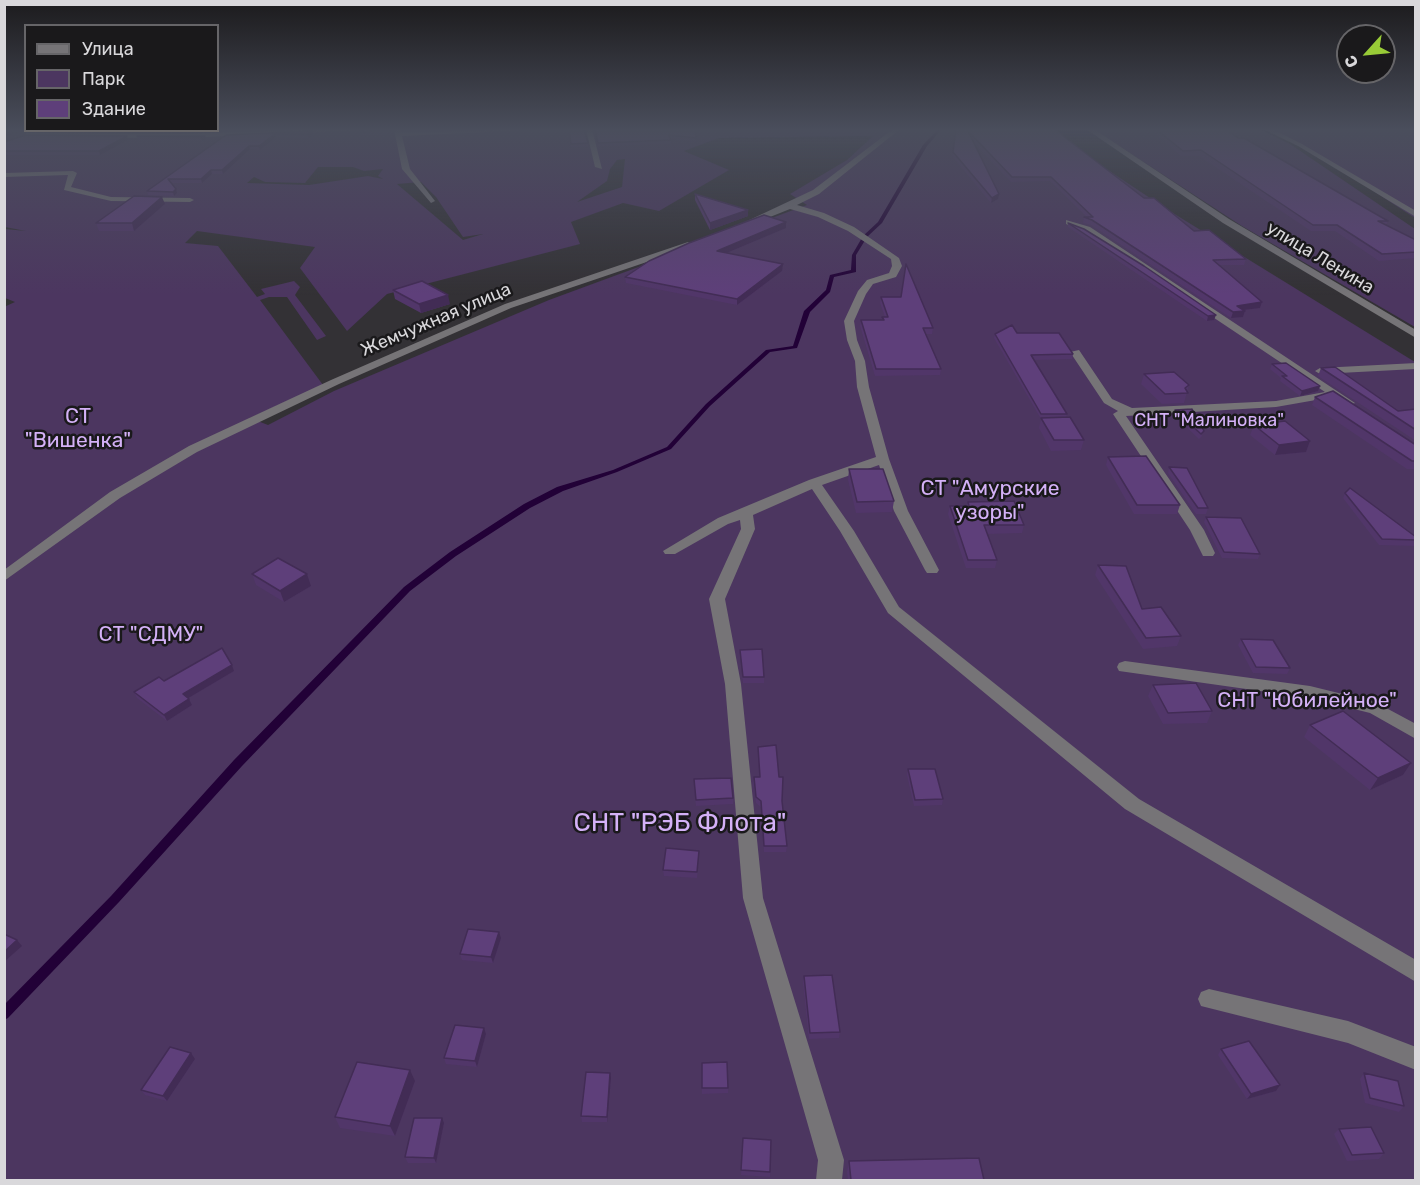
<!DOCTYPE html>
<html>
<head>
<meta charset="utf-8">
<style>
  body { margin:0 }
  #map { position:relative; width:1420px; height:1185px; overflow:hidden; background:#333135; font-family:Rubik,sans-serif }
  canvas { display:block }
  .frame { position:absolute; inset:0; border:6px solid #d9d8db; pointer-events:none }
  .legend { position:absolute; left:24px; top:24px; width:195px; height:108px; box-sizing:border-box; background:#1a191b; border:2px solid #666568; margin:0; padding:8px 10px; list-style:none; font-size:18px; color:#d9d8db }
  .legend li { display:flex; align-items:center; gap:12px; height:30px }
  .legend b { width:30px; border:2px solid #666568 }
  .north { position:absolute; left:1336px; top:24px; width:60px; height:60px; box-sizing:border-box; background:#1a191b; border:2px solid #666568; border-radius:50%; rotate:243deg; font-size:16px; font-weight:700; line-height:24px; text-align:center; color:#d9d8db }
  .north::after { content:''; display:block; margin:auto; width:21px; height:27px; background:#98cb37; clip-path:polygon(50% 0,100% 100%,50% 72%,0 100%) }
</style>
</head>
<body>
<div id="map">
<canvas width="1420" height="1185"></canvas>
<div class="frame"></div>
<ul class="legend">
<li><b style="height:8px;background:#767477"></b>Улица</li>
<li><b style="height:16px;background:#4c3660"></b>Парк</li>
<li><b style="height:16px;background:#5e3f7a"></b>Здание</li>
</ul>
<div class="north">С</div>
</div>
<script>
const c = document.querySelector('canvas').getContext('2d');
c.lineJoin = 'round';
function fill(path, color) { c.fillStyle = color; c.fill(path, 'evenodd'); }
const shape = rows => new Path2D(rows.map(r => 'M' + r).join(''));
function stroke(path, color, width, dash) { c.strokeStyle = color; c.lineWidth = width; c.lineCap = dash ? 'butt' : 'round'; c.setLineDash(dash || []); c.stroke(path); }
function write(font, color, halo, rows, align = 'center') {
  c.font = font + ' Rubik,sans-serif'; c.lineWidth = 5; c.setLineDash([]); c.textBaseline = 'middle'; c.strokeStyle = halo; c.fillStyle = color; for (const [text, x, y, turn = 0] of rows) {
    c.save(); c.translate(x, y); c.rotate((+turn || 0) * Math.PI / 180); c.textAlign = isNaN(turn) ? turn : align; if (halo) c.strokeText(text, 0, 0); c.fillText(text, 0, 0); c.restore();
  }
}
const green = shape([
  [5,129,1053,129,1093,160,1168,210,1415,362,1415,1180,5,1180,4,307,15,302,5,298,5,229,26,231,5,227],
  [873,136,847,160,790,194,807,205,549,300,334,391,268,425,250,418,323,385,260,300,269,297,287,297,317,340,326,336,295,295,300,287,294,281,261,289,265,294,257,297,218,246,185,243,197,231,315,247,300,268,347,331,387,294,580,244,571,222,623,203,659,211,729,170,684,151,719,138],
  [625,159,622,187,577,202,607,181,610,169,617,160],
  [318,167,353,167,364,171,383,169,378,176,383,179,368,176,309,185,247,183,254,177,265,182,305,183],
  [421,182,436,197,463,237,483,234,463,240,397,184],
  [1093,129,1259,129,1290,144,1415,229,1415,327,1242,226],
  [1271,129,1415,129,1415,218,1304,146]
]);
const stream = shape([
  [938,129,942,129,927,146,882,223,867,237,856,255,856,272,834,277,830,292,810,312,797,348,770,352,710,406,671,449,617,472,563,491,530,508,456,556,410,591,242,766,119,902,8,1018,4,1020,4,1005,111,896,234,760,404,587,450,552,524,504,557,487,613,470,667,447,706,404,766,350,793,346,804,311,826,290,830,275,851,270,852,255,863,236,878,222,923,145,938,129]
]);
const minor = shape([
  [326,129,393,129,181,138,27,137,24,135,27,133,181,134,326,129],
  [394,129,400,129,401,132,551,129,402,136,410,169,435,201,431,203,402,169,394,129],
  [586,129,592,129,602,169,595,167,586,129],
  [893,129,900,129,819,194,797,205,824,213,854,227,899,258,902,266,896,277,873,284,866,294,854,321,857,340,865,361,869,387,889,459,908,511,939,570,937,573,927,573,925,570,894,511,879,465,822,485,854,531,899,607,1139,799,1416,960,1416,982,1125,809,888,613,840,531,812,489,753,515,755,529,725,599,741,684,763,898,844,1160,842,1180,816,1180,818,1160,743,898,725,684,709,599,741,529,740,520,728,524,675,554,665,554,663,551,718,518,809,480,876,457,857,387,855,361,847,340,844,321,858,291,867,280,889,273,892,266,891,259,848,231,818,217,790,209,750,225,743,223,813,190,893,129],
  [1086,129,1094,129,1229,219,1416,330,1416,338,1223,223,1086,129],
  [1263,129,1272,129,1302,144,1416,211,1416,217,1298,146,1263,129],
  [73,171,77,173,71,187,111,197,190,198,194,200,190,202,111,201,64,190,68,175,4,177,4,173,73,171],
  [1066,220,1090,227,1355,403,1349,406,1345,405,1333,397,1276,407,1126,416,1204,530,1215,553,1213,556,1203,556,1190,530,1113,414,1118,411,1104,403,1070,352,1079,350,1112,399,1132,408,1276,401,1325,392,1084,231,1066,224,1066,220],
  [688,242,692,245,691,247,511,308,339,384,197,452,120,498,4,581,4,570,110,492,189,446,331,380,505,304,688,242],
  [1416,363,1416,369,1320,374,1315,371,1320,368,1416,363],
  [1125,661,1310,686,1375,702,1416,724,1416,739,1370,713,1310,698,1119,671,1117,667,1119,663,1125,661],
  [1209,989,1348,1021,1416,1047,1416,1070,1348,1043,1201,1006,1198,999,1201,992,1209,989]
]);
const wall = shape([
  [218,129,256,129,218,130],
  [392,129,393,134,362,135,361,132],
  [569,129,588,143,588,147,571,147],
  [594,129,695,129,696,142,671,139,671,144,599,146],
  [956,129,1054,129,1144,198,1194,231,1246,259,1244,265,1219,265,1262,302,1260,308,1244,310,1245,311,1243,317,1231,318,1091,225,1083,223,1084,217,1087,217,1050,181,1011,182,973,142,998,199,991,203,952,156],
  [1149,129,1225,129,1238,138,1388,221,1386,225,1416,240,1416,258,1379,261,1335,231,1311,231,1199,156,1181,156],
  [40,130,217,130,181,132],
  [312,131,313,135,309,138,276,137,260,150,250,149,223,174,212,174,202,183,171,183,177,193,174,196,148,195,147,191,226,135],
  [137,136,205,136,206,139,202,141,138,140],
  [128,140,100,155,4,155,4,142],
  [695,194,748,216,710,230,695,200],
  [165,204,134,231,99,231,96,223],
  [1068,223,1214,320,1207,321,1068,227],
  [786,228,727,253,782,271,737,305,626,283,625,277],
  [393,290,450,304,421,313,395,299],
  [881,297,933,328,932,334,925,334,941,369,940,375,875,376,860,326,861,320,882,320,882,317,885,317,880,303],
  [1017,333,1073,354,1072,359,1034,360,1067,414,1066,417,1084,440,1081,450,1051,451,1039,428,1041,419,994,338,995,334],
  [1272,364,1320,386,1318,391,1300,396,1280,381,1281,378,1270,369],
  [1321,368,1398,411,1416,409,1416,441,1318,376],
  [1144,374,1189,385,1184,403,1162,404,1141,384],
  [1315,397,1416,445,1416,469,1407,469,1312,405],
  [1192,409,1202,436,1199,439,1174,415,1175,410],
  [1254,425,1310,441,1306,452,1275,455,1250,435],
  [1108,457,1180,505,1177,514,1134,514,1106,465],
  [1169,467,1208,508,1206,514,1196,514,1168,473],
  [849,469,894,501,892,512,856,513,848,480],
  [1345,493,1416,537,1416,546,1379,545,1343,498],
  [968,502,1024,525,1022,533,987,534,997,560,995,568,966,568,948,514,950,506,967,506],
  [1206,517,1260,554,1258,559,1222,558,1204,522],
  [1098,565,1142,609,1181,636,1177,646,1143,649,1095,575],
  [252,574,311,586,284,602,256,585],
  [1241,639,1290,668,1287,674,1253,673,1238,645],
  [740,650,764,677,764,683,743,683],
  [234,671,188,698,192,705,167,721,137,698,134,692],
  [1153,685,1212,711,1207,723,1163,724,1148,696],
  [1310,725,1411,763,1403,775,1370,790,1304,737],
  [758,747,782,801,787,846,786,852,764,852,761,807,756,803,753,783,754,777,759,777],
  [908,769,943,799,942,805,914,806,907,775],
  [694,785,733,798,733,804,696,806],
  [699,851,697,878,664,876,663,870],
  [501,938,493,963,462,960,460,954],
  [804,976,840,1032,839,1038,809,1039,803,982],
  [486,1034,477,1067,446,1064,444,1058],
  [1221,1049,1276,1091,1247,1099,1218,1055],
  [195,1059,167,1101,145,1095,141,1090],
  [702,1063,728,1088,728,1093,702,1094],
  [1364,1073,1404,1106,1399,1112,1365,1103,1360,1079],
  [611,1078,607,1122,582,1122,581,1116],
  [415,1081,395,1136,340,1128,335,1117],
  [444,1123,436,1163,408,1163,405,1157],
  [1339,1129,1384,1153,1379,1159,1347,1161,1334,1134],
  [743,1138,771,1140,770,1177,741,1175],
  [849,1161,984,1180,848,1180,847,1172]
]);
const shadedWall = shape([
  [17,129,26,129,26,130,4,137,4,133],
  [312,131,313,135,309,138,308,134],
  [275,134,276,137,260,150,259,146],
  [127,136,128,140,100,155,99,151],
  [205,136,206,139,202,141,201,137],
  [249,146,250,149,223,174,222,170],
  [211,170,212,174,202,183,201,179],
  [176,189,177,193,174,196,173,192],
  [999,194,998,199,991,203,992,198],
  [162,197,165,204,134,231,132,223],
  [748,210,748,216,710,230,710,223],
  [786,222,786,228,717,257,717,251],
  [783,264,782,271,737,305,737,299],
  [448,295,450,304,421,313,419,304],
  [1262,302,1260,308,1235,311,1237,306],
  [1245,311,1243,317,1231,318,1233,312],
  [1216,315,1214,320,1207,321,1208,316],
  [1320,386,1318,391,1300,396,1302,391],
  [1310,441,1306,452,1275,455,1279,445],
  [307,574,311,586,284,602,280,591],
  [232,665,234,671,185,700,183,694],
  [189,699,192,705,167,721,164,715],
  [1411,763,1403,775,1370,790,1378,778],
  [499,932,501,938,493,963,491,957],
  [17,940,22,946,4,962,4,952],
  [484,1028,486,1034,477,1067,475,1061],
  [191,1053,195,1059,167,1101,163,1096],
  [410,1070,415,1081,395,1136,390,1126],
  [610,1073,611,1078,607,1122,607,1117],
  [1280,1085,1276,1091,1247,1099,1251,1094],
  [442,1118,444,1123,436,1163,434,1158]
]);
const building = shape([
  [4,129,17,129,4,133,4,129],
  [362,129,392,129,392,130,361,132,362,129],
  [569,129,584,129,588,143,571,144,569,129],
  [595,129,695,129,696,138,669,135,671,140,598,143,595,129],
  [956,129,1054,129,1144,198,1154,198,1194,231,1209,230,1246,259,1213,260,1262,302,1237,306,1245,311,1233,312,1092,220,1084,217,1093,217,1051,177,1012,177,968,131,999,194,992,198,953,152,956,129],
  [1156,129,1225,129,1238,138,1244,138,1388,221,1378,221,1416,240,1416,252,1382,254,1337,225,1313,225,1201,150,1183,151,1156,129],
  [312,131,308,134,275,134,259,146,249,146,222,170,211,170,201,179,168,179,176,189,173,192,147,191,226,135,312,131],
  [26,135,127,136,99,151,4,151,4,142,26,135],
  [137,136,205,136,201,137,137,136],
  [695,194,748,210,710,223,695,194],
  [134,196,162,197,132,223,96,223,134,196],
  [764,215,786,222,717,251,783,264,737,299,625,277,649,261,689,243,764,215],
  [1068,223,1084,229,1144,266,1216,315,1208,316,1068,223],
  [906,264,933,328,923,328,941,369,876,369,861,320,884,320,882,317,888,317,881,297,901,297,906,264],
  [422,281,448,295,419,304,393,290,422,281],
  [1012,325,1017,333,1059,333,1073,354,1031,355,1067,414,1041,414,995,334,1012,325],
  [1286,363,1320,386,1302,391,1282,376,1287,376,1272,364,1286,363],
  [1335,367,1398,411,1416,409,1416,430,1321,368,1335,367],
  [1174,372,1189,385,1185,388,1188,393,1165,394,1144,374,1174,372],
  [1333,391,1416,445,1416,461,1412,461,1315,397,1333,391],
  [1192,409,1204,431,1201,434,1175,410,1192,409],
  [1070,417,1084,440,1054,440,1041,418,1070,417],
  [1285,421,1310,441,1279,445,1254,425,1285,421],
  [1146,456,1180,505,1137,505,1108,457,1146,456],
  [1169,467,1187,468,1208,508,1198,508,1169,467],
  [849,469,883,469,894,501,857,502,849,469],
  [1350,488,1416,537,1416,540,1382,539,1345,493,1350,488],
  [1014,501,1024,525,984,525,997,560,968,560,950,506,969,506,968,502,1014,501],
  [1206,517,1241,518,1260,554,1224,552,1206,517],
  [278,558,307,574,280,591,252,574,278,558],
  [1098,565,1126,566,1142,609,1161,607,1181,636,1146,638,1098,565],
  [1241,639,1273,640,1290,668,1256,667,1241,639],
  [222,648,232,665,183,694,189,699,164,715,134,692,159,677,164,681,222,648],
  [762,649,764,677,743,677,740,650,762,649],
  [1196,683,1212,711,1168,713,1153,685,1196,683],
  [1343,711,1411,763,1378,778,1310,725,1343,711],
  [776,745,779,777,783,777,782,801,787,846,764,846,761,801,756,797,754,777,760,777,758,747,776,745],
  [908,769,935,769,943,799,915,800,908,769],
  [731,778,733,798,696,800,694,779,731,778],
  [666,848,699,851,697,872,663,870,666,848],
  [468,929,499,932,491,957,460,954,468,929],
  [4,934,17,940,4,952,4,934],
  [832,975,840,1032,810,1033,804,976,832,975],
  [455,1025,484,1028,475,1061,444,1058,455,1025],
  [1249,1041,1280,1085,1251,1094,1221,1049,1249,1041],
  [170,1047,191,1053,163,1096,141,1090,170,1047],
  [357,1062,410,1070,390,1126,335,1117,357,1062],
  [727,1062,728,1088,702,1088,702,1063,727,1062],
  [586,1072,610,1073,607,1117,581,1116,586,1072],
  [1364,1073,1398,1081,1404,1106,1370,1098,1364,1073],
  [414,1118,442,1118,434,1158,405,1157,414,1118],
  [1371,1127,1384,1153,1352,1155,1339,1129,1371,1127],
  [743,1138,771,1140,770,1172,741,1170,743,1138],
  [979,1158,984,1180,851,1180,849,1161,979,1158]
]);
const farStreetnames = [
  ["улица Ленина",1320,258,31],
  ["Жемчужная улица",436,320,-23]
];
const farParknames = [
  ["СНТ \"Малиновка\"",1209,421]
];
const parkNames = [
  ["СТ",78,417],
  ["\"Вишенка\"",78,441],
  ["СТ \"Амурские",990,489],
  ["узоры\"",990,513],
  ["СТ \"СДМУ\"",151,635],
  ["СНТ \"Юбилейное\"",1307,701]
];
const nearParknames = [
  ["СНТ \"РЭБ Флота\"",680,823]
];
fill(green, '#4c3660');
fill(stream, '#220137');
fill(minor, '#767477');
fill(wall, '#513669');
fill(shadedWall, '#422c55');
fill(building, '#5e3f7a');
stroke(building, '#422c55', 1.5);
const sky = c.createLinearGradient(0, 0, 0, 295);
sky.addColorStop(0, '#1c1b1d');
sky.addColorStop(0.44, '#4a4e5c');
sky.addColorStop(1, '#4a4e5c00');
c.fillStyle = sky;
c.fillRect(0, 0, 1420, 295);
write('18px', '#d9d8db', '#1a191b', farStreetnames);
write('18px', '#d4b1f7', '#1a191b', farParknames);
write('21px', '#d4b1f7', '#1a191b', parkNames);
write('26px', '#d4b1f7', '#1a191b', nearParknames);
</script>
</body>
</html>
